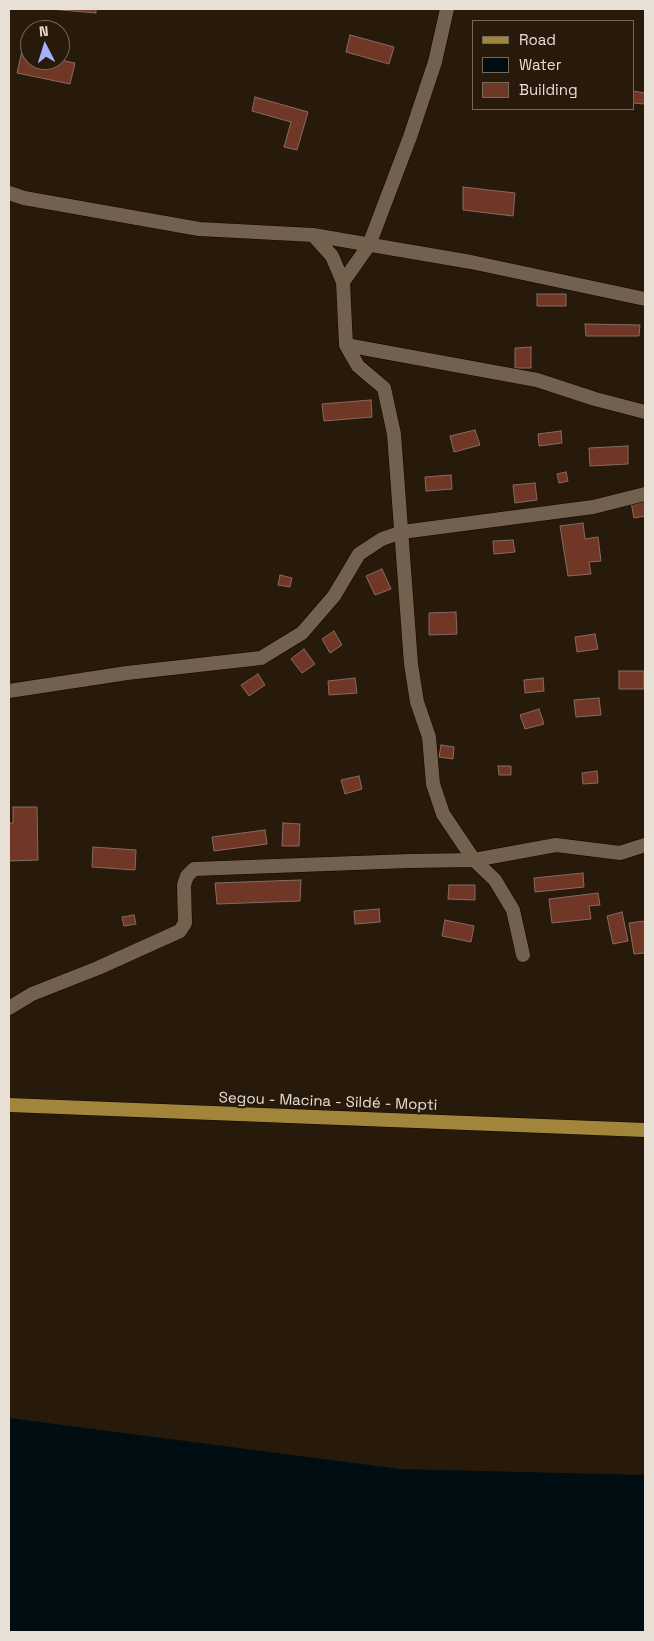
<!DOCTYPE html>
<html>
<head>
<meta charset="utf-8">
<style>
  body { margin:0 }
  #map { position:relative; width:654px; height:1641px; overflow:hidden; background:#281a0a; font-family:"Space Grotesk",sans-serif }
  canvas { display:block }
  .frame { position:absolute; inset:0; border:10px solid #e9e0d5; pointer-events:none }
  .legend { position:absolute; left:472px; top:20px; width:162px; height:90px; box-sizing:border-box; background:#281a0a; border:1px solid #75695b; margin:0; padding:6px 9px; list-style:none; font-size:15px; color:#e9e0d5 }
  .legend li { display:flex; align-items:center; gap:10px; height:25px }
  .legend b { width:25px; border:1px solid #75695b }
  .north { position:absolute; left:20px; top:20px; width:50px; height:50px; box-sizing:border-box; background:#281a0a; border:1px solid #75695b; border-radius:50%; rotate:355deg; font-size:14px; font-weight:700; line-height:20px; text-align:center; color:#e9e0d5 }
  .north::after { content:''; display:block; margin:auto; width:18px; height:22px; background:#a6b1fc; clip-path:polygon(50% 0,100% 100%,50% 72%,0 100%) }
</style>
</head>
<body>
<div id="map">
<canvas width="654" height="1641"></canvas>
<div class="frame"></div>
<ul class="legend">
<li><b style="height:6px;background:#a1853b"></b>Road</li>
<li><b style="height:14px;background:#000e13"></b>Water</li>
<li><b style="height:14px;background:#713726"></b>Building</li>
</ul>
<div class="north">N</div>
</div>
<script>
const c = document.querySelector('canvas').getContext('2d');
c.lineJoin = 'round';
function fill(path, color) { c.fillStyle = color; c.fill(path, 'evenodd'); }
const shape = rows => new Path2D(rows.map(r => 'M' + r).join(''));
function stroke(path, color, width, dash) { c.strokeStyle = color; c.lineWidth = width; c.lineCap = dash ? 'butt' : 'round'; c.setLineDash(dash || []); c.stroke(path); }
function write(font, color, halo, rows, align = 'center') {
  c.font = font + ' "Space Grotesk",sans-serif'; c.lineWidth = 4.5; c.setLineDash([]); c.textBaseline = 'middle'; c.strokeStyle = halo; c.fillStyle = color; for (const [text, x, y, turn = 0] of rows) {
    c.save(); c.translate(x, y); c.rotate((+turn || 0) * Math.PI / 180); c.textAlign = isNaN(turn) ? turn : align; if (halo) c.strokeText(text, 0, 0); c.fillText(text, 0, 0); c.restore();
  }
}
const water = shape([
  [9,1418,400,1469,645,1475,645,1632,9,1632]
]);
const building = shape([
  [50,9,96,9,96,13,50,9],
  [350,35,394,47,389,64,346,52,350,35],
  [22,51,30,53,30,60,60,60,75,63,70,84,17,73,22,51],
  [633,91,645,93,645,104,633,103,633,91],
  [255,97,308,112,297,150,284,147,291,122,252,111,255,97],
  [463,187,515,193,513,216,463,210,463,187],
  [537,294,566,294,566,306,537,306,537,294],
  [585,324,640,325,639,336,586,336,585,324],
  [531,347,531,368,515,368,515,348,531,347],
  [371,400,372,417,324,421,322,404,371,400],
  [475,430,480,445,454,452,450,436,475,430],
  [561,431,562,443,539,446,538,434,561,431],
  [628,446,628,464,590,466,589,448,628,446],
  [566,472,568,481,559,483,557,474,566,472],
  [451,475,452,489,426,491,425,477,451,475],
  [535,483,537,500,515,503,513,485,535,483],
  [645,499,645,516,634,518,631,502,645,499],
  [583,523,585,539,598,537,601,561,589,562,591,574,568,576,560,526,583,523],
  [513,540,515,552,494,554,493,541,513,540],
  [382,569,391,589,375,595,366,576,382,569],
  [280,575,292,578,290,587,278,585,280,575],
  [456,612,457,634,429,635,429,613,456,612],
  [334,631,342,645,330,653,322,639,334,631],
  [595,634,598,649,577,652,575,637,595,634],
  [304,649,315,664,302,673,291,659,304,649],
  [619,671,644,671,644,689,619,689,619,671],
  [258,674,265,685,249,696,241,685,258,674],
  [355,678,357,693,329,695,328,681,355,678],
  [543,678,544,691,525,693,524,680,543,678],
  [599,698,601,715,576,717,574,700,599,698],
  [539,709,544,724,525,729,520,715,539,709],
  [441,745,454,747,453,759,439,757,441,745],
  [498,766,511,766,511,775,499,775,498,766],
  [597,771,598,783,583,784,582,773,597,771],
  [359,776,362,789,345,794,341,780,359,776],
  [13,807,37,807,38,860,9,861,9,823,13,823,13,807],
  [283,823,300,824,299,846,282,846,283,823],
  [265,830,267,844,214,851,212,837,265,830],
  [93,847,136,850,135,870,92,867,93,847],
  [583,873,584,887,535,892,534,878,583,873],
  [301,880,300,901,217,904,215,883,301,880],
  [449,885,475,885,475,900,448,899,449,885],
  [598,893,600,905,589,906,591,919,552,923,549,899,598,893],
  [379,909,380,922,355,924,354,911,379,909],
  [622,912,628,941,613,944,607,916,622,912],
  [134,915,136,924,124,926,122,917,134,915],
  [445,920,474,926,471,942,442,936,445,920],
  [645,921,645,953,634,954,629,923,645,921]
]);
const minor = shape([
  [9,193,24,198,199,229,313,235,471,262,645,299],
  [313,235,332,256,343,282,346,345,358,366,384,388,394,434,411,664,417,702,429,737,433,784,443,814,474,860,495,880,513,910,523,955],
  [343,282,369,245,410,137,435,62,447,9],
  [346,345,537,380,595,399,645,412],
  [9,691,127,673,261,658,302,633,334,596,359,554,382,539,402,532,593,507,645,494],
  [9,1008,32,994,98,968,180,931,185,923,184,885,187,876,194,869,409,861,474,860,556,845,620,853,645,845]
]);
const primary = shape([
  [9,1105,645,1130]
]);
const streetNames = [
  ["Segou - Macina - Sildé - Mopti",328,1102,2]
];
fill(water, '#000e13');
fill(building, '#713726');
stroke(building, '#856b64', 1);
stroke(minor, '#100500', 15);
stroke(primary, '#100500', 15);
stroke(minor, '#72614f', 14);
stroke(primary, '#a1853b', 14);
write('15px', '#e9e0d5', '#281a0a', streetNames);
</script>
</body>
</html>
